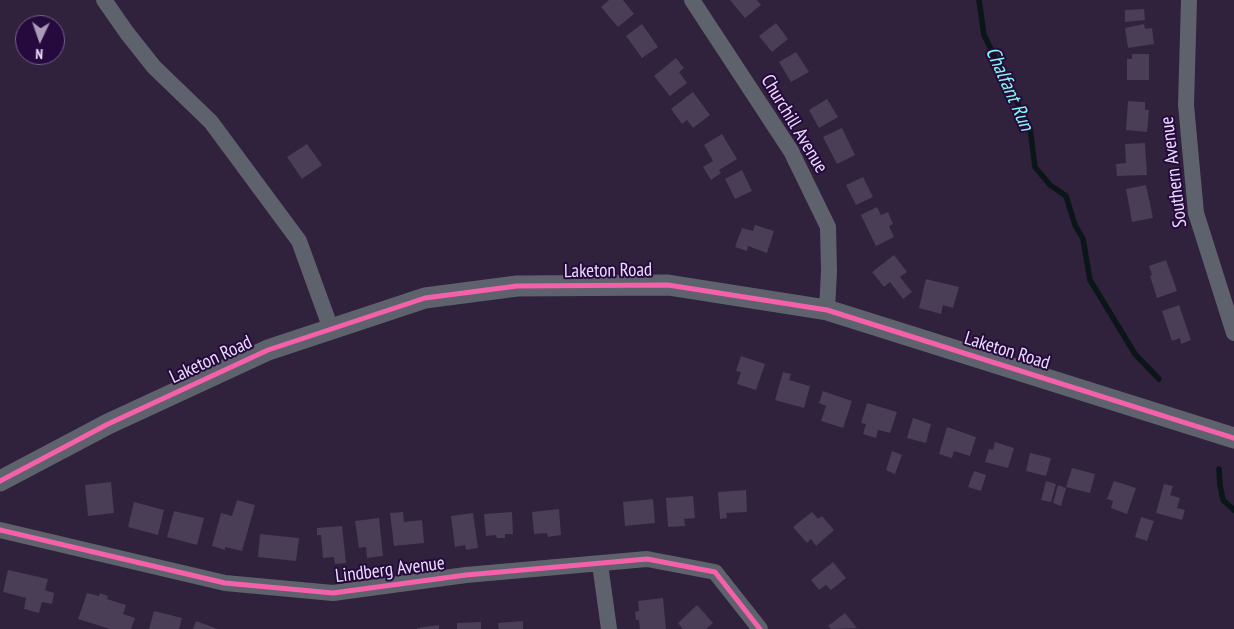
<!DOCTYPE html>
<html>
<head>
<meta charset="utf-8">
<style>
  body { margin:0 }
  #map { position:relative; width:1234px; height:629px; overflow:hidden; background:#30213c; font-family:"PT Sans Narrow",sans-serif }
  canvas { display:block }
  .north { position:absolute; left:15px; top:15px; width:50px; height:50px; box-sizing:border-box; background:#270a3d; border:1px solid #755e8a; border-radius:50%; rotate:183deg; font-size:14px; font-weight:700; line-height:20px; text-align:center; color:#ebddfd }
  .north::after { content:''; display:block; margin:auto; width:18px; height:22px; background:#aa9bb9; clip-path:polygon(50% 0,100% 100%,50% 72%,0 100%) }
</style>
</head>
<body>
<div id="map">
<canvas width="1234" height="629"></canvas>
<div class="north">N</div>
</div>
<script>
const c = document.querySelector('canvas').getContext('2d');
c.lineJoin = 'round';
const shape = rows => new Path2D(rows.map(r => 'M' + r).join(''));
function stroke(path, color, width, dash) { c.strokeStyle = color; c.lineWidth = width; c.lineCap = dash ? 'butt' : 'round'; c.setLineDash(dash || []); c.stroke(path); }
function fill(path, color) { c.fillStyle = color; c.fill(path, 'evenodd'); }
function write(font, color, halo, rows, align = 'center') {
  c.font = font + ' "PT Sans Narrow",sans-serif'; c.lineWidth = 4; c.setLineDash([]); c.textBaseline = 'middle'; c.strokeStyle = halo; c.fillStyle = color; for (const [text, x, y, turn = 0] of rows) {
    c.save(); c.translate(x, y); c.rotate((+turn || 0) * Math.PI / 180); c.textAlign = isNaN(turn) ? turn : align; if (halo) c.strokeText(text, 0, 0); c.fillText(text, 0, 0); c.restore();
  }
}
const stream = shape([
  [979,0,984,35,1030,128,1035,167,1050,185,1066,196,1075,225,1083,239,1090,280,1135,354,1159,379],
  [1219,469,1220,485,1223,500,1234,510]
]);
const building = shape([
  [609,0,623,0,634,14,618,27,601,7],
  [730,0,757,0,761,5,745,18],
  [1144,9,1145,20,1125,22,1125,10],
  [776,23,788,39,772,52,759,36],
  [642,24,658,47,642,58,626,36],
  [1144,24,1145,29,1152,28,1154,44,1128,48,1125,28],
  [796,52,809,72,791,82,779,62],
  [1132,54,1149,54,1149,80,1127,80,1127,59,1132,59],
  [676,58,684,68,679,72,687,83,670,96,654,76],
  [693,92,710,115,693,128,687,120,682,124,671,109],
  [827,99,838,117,819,128,809,110],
  [1128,101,1145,102,1145,110,1149,110,1147,132,1126,130],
  [842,128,855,155,837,164,823,137],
  [722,134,737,159,719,170,721,173,711,180,703,167,713,161,704,145],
  [1145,143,1147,175,1117,176,1116,164,1126,163,1125,144],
  [307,144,322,165,302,179,287,157],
  [742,170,752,191,735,199,725,179],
  [863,177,873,197,856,205,846,185],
  [1146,185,1153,218,1132,222,1126,189],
  [877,207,881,215,888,212,893,224,889,226,894,237,876,246,861,215],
  [755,225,774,231,767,253,748,246,747,251,735,247,742,228,753,231],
  [894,255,907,272,900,277,912,292,903,299,890,282,884,287,872,272],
  [1166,260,1177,291,1157,298,1150,276,1152,275,1149,266],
  [926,279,959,287,953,308,943,305,941,314,919,308],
  [1179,305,1191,340,1181,344,1180,338,1172,341,1162,311],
  [741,356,765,364,756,390,737,384,741,372,736,371],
  [783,372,791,374,789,380,810,386,804,408,775,400],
  [823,391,852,401,843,428,821,421,826,406,819,403],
  [867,403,897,412,890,433,878,430,876,438,863,434,866,424,861,423],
  [913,418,931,424,926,443,907,438],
  [947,427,976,437,970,456,954,451,952,458,939,454],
  [995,442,1014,448,1008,468,985,462,989,449,993,450],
  [892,451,902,455,895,474,886,470],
  [1030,453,1051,458,1046,476,1026,471],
  [1072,468,1095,474,1090,493,1066,487],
  [974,471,986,475,981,491,968,487],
  [1046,481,1056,484,1051,502,1041,500],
  [1114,481,1136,488,1127,514,1111,508,1113,501,1107,499],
  [111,482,114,513,88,516,85,485],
  [1164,484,1173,486,1170,495,1180,498,1177,508,1185,510,1182,520,1156,513],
  [1058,485,1066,488,1061,506,1053,503],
  [746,490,747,512,726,513,727,518,720,519,718,492],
  [693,496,695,518,684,519,685,526,668,527,666,498],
  [653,499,655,523,625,526,623,502],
  [237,500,255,505,242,551,225,547,225,550,212,546,221,513,232,516],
  [134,502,164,510,158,535,128,527],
  [559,509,561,535,548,537,547,533,534,534,532,512],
  [174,511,204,518,197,545,167,537],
  [403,512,404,522,422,520,424,543,394,546,390,513],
  [512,512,513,534,505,534,505,538,497,538,496,535,486,536,484,514],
  [812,512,818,519,822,516,834,530,816,546,811,539,807,543,793,527],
  [473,513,478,548,466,550,465,545,455,547,451,516],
  [1141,517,1154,521,1147,541,1135,537],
  [379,518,383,556,367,558,366,547,359,548,355,521],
  [342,526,346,563,335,564,334,557,323,558,321,535,317,535,317,528],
  [260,534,299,538,296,561,258,557],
  [833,562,846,578,831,590,826,585,819,590,811,580],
  [8,570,48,579,45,590,54,593,52,604,42,602,39,613,24,609,26,598,3,592],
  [87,593,99,596,100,593,108,596,107,599,126,605,123,614,135,618,131,629,110,629,78,619],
  [663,598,666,629,640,629,639,620,636,620,635,612,639,611,638,601],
  [697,605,713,623,706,629,683,629,678,623],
  [154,611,182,618,179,629,149,629],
  [845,613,857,628,831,629,828,626],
  [196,621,218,629,193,629],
  [523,621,523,629,499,629,498,623],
  [481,622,481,629,457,629,457,623],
  [439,625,439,629,417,629,417,628]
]);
const minor = shape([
  [104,0,127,33,154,67,211,122,299,241,331,329],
  [692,0,791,151,828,227,829,271,827,310],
  [1189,0,1186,105,1196,213,1234,333],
  [0,530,225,583,333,593,466,575,647,559,715,572,760,629],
  [600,564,609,629]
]);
const tertiary = shape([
  [0,481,108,424,268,350,425,298,517,286,668,285,827,310,1234,438]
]);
const cycleway = shape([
  [0,481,108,424,268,350,425,298,517,286,668,285,827,310,1234,438],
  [0,530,225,583,333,593,466,575,647,559,715,572,760,629]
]);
const streetNames = [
  ["Churchill Avenue",794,124,59],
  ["Southern Avenue",1174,172,-97],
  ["Laketon Road",608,271,-1],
  ["Laketon Road",1007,351,17],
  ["Laketon Road",211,360,-25],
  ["Lindberg Avenue",390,570,-7]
];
const waterNames = [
  ["Chalfant Run",1009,89,66]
];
stroke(stream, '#0a1617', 5.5);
fill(building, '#4a3d56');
stroke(minor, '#5e626c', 16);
stroke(tertiary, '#5e626c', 21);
stroke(cycleway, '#f560ab', 5);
write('19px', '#ebddfd', '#270a3d', streetNames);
write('italic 20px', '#81fbed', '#270a3d', waterNames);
</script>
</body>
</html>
